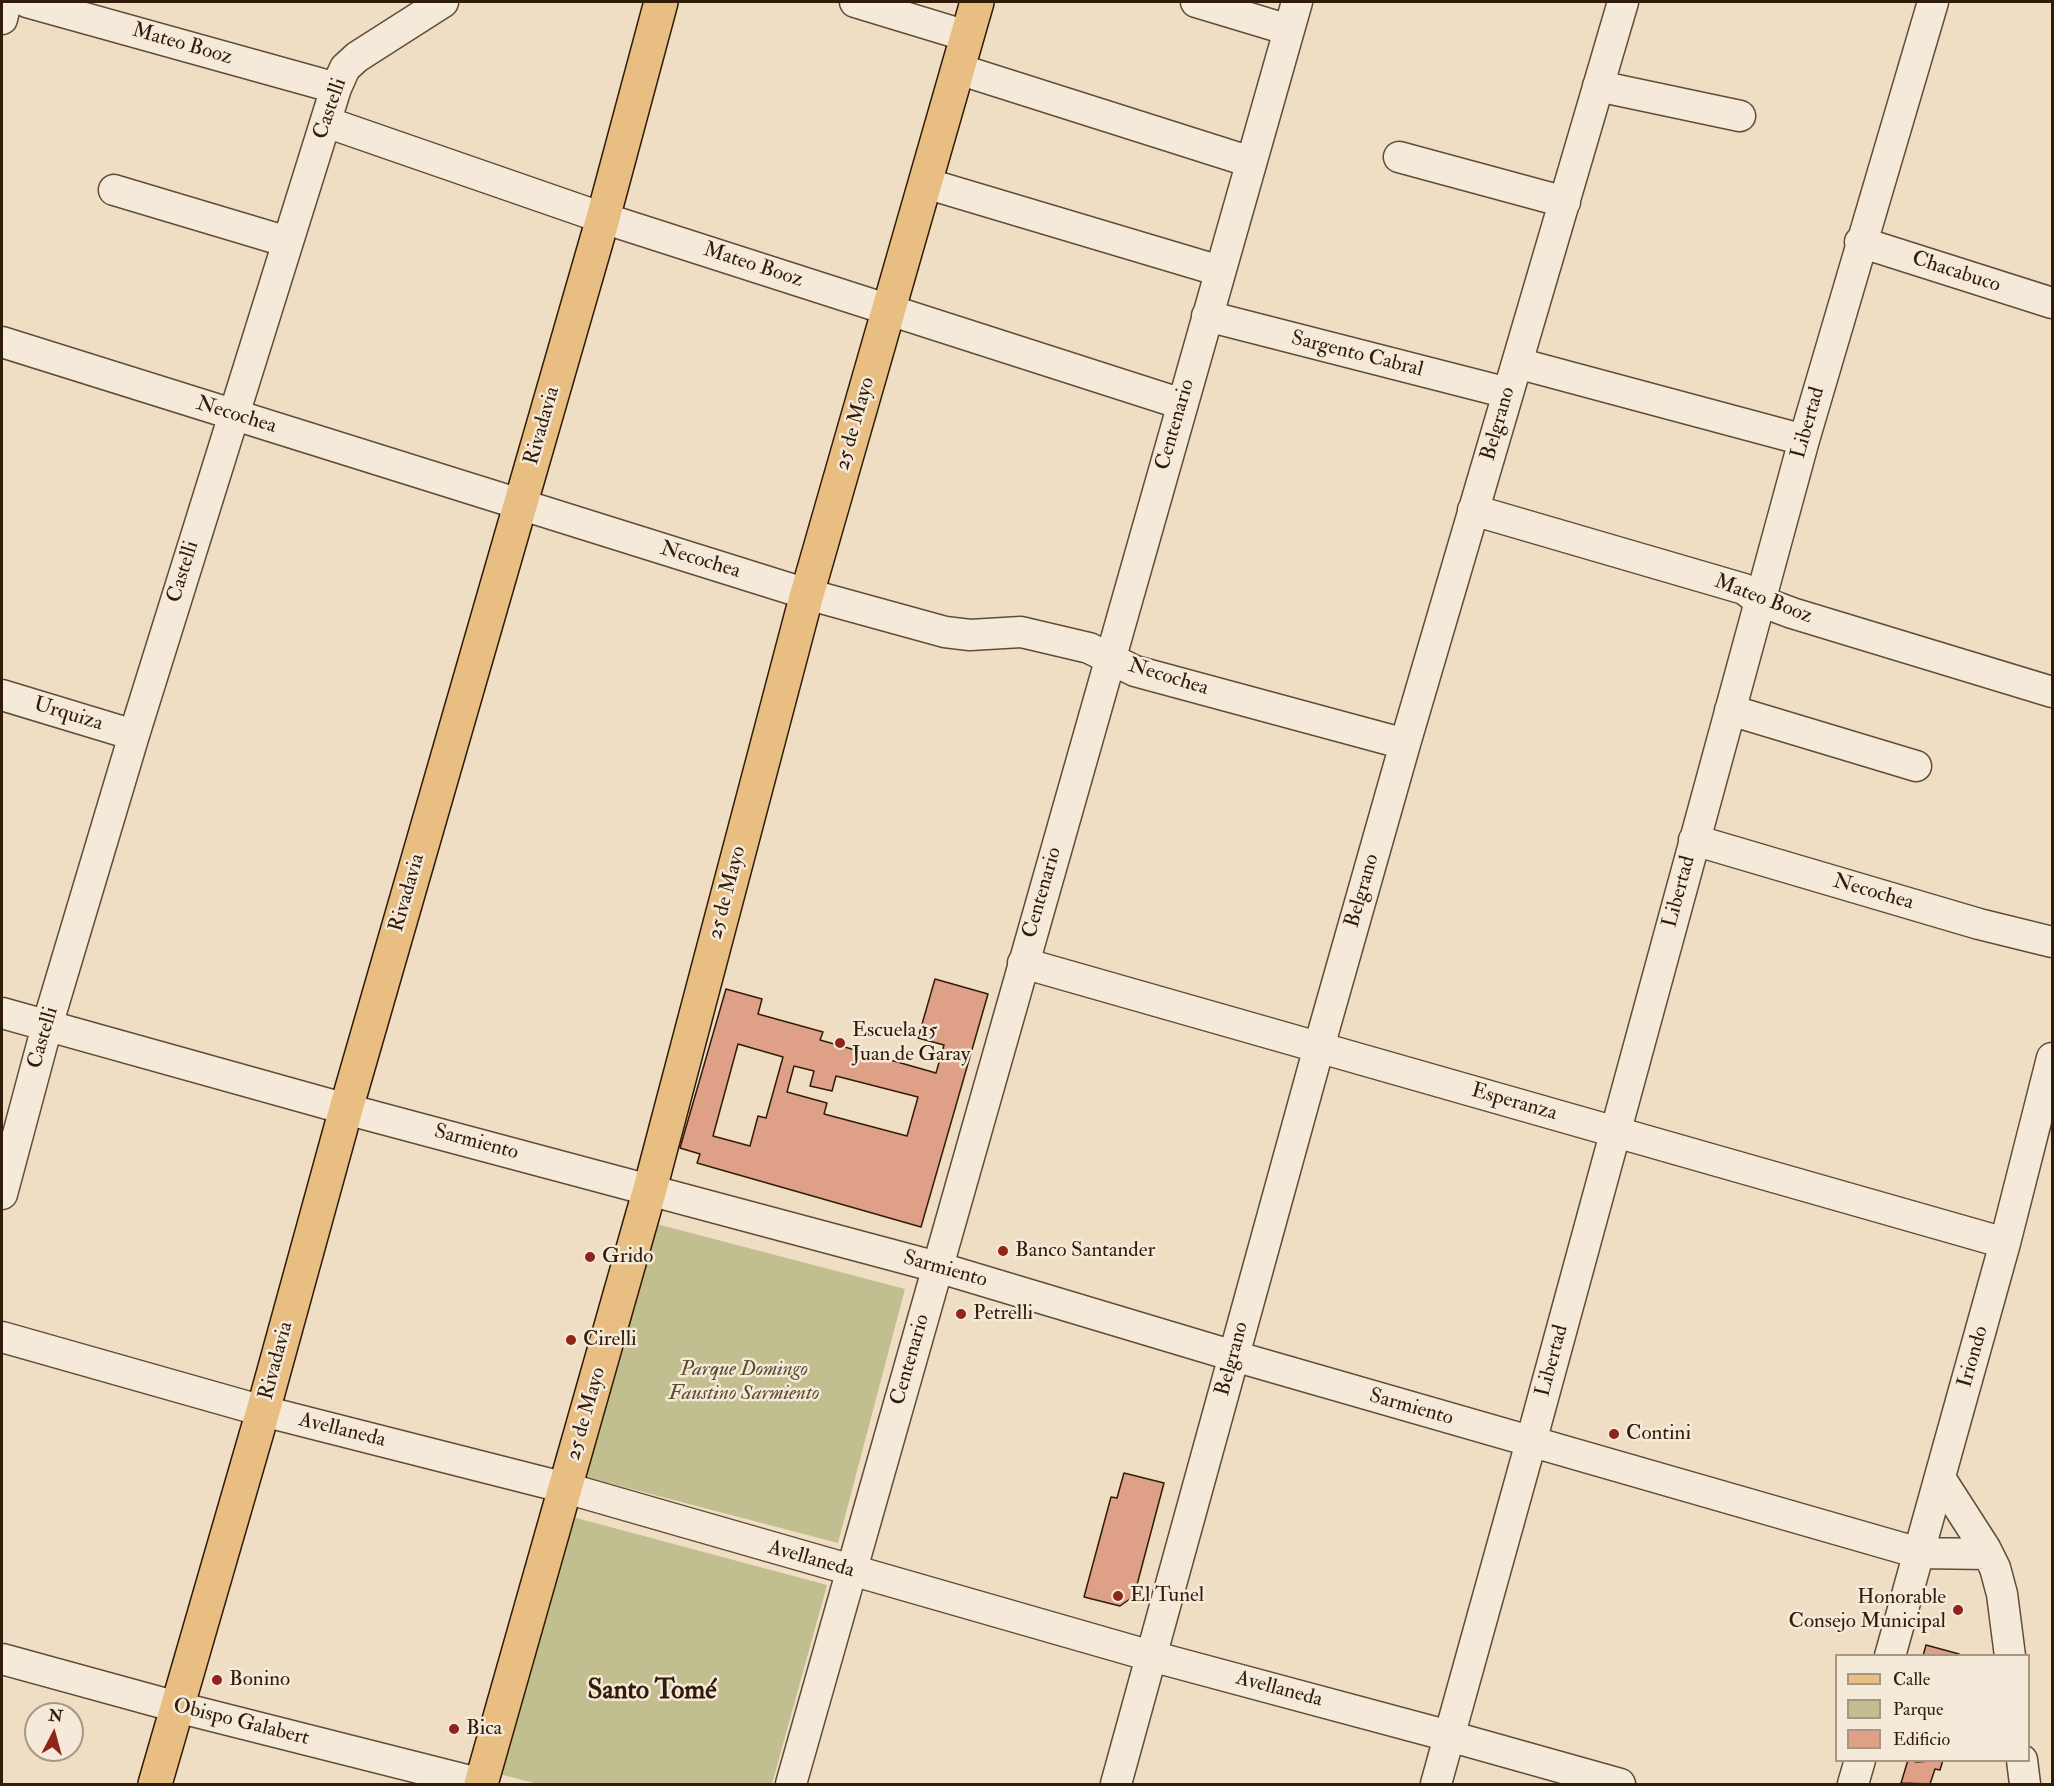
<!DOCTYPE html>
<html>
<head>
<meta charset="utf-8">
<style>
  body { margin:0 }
  #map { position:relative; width:2054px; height:1786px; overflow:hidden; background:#efddc4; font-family:"IM FELL Double Pica",serif }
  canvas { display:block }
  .frame { position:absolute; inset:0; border:3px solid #301c08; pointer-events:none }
  .legend { position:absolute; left:1835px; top:1654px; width:195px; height:108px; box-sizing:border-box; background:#f5e9d9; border:2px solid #a69785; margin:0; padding:8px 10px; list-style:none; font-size:18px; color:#301c08 }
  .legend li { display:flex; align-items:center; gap:12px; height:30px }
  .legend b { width:30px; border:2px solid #a69785 }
  .north { position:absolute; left:24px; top:1702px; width:60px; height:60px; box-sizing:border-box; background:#f5e9d9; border:2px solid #a69785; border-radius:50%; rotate:6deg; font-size:16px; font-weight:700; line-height:24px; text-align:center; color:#301c08 }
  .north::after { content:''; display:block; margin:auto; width:21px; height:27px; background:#8f2418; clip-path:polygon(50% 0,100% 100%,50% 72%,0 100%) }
</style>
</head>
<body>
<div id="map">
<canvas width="2054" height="1786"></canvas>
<div class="frame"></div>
<ul class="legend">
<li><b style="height:8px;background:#e8be82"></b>Calle</li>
<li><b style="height:16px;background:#c1bf8f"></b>Parque</li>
<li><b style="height:16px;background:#dea087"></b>Edificio</li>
</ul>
<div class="north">N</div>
</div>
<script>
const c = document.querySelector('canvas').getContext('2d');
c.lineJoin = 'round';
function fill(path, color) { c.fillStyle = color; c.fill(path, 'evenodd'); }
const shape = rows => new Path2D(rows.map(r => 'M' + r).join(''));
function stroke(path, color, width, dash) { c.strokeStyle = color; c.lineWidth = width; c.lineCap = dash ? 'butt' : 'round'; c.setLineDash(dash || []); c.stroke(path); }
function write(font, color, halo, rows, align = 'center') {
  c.font = font + ' "IM FELL Double Pica",serif'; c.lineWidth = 5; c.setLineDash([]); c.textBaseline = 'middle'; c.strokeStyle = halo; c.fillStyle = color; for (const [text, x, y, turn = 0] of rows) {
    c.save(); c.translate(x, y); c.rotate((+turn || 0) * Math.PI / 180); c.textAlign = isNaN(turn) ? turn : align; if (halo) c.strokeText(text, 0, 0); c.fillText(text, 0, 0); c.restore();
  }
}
const green = shape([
  [649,1222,905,1289,838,1543,582,1476],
  [569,1516,827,1585,772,1784,538,1784,499,1774]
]);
const building = shape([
  [935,979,988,994,921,1227,697,1163,700,1154,680,1148,726,989,762,999,758,1014,823,1032,820,1040,936,1073,944,1045,918,1038,935,979],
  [738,1044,783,1057,766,1118,758,1116,750,1146,713,1136,738,1044],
  [794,1066,814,1071,810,1086,832,1091,836,1076,918,1097,907,1136,824,1114,827,1103,787,1092,794,1066],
  [1124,1473,1164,1483,1134,1596,1120,1606,1084,1597,1111,1497,1117,1498,1124,1473],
  [1926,1645,1959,1654,1958,1656,1923,1656,1926,1645],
  [1908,1760,1917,1762,1943,1760,1940,1770,1935,1769,1930,1784,1901,1783,1908,1760]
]);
const minor = shape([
  [27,2,336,88],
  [855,2,967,36],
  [1196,2,1289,30],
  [2,19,6,2],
  [958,69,1251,162],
  [1598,86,1740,116],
  [326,122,603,218,1182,404],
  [1399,157,1565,202],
  [925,183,1220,271],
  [114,190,288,242],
  [1860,242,2052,303],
  [1207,316,1508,393],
  [2,342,807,594,945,632,970,635,1021,632,1089,648,1135,671,1405,744],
  [1517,363,1804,440],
  [1473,510,1744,589,1760,601,1792,613,2052,692],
  [2,695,134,735],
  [1730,710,1916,766],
  [1694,840,1979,924,2052,942],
  [1023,963,2005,1243],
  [2,1013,346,1109,937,1267,1234,1356,1919,1553,1988,1554],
  [2,1194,47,1026,134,735,336,88,345,68,357,57,443,2],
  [2,1337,263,1411,566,1488,1151,1656,1449,1736,1620,1784],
  [1940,1478,1985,1548,1995,1568,2002,1594,2010,1656],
  [1890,1656,2005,1243,2052,1058],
  [2,1659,177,1707,482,1784],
  [2022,1760,2025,1784],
  [791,1784,1297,2],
  [1116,1784,1319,1047,1405,744,1623,2],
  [1436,1784,1531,1442,1804,440,1933,2],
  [1853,1784,1860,1760]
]);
const major = shape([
  [155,1784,263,1411,346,1109,603,218,661,2],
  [481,1784,650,1189,807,594,977,2]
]);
const markers = [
  [840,1043,6,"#8f2418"],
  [1003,1251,6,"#8f2418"],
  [590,1257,6,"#8f2418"],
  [961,1314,6,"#8f2418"],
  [571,1340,6,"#8f2418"],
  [1614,1434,6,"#8f2418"],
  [1118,1596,6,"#8f2418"],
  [1958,1610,6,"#8f2418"],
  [217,1680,6,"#8f2418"],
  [454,1729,6,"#8f2418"]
];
const streetNames = [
  ["Mateo Booz",182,45,16],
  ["Castelli",331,109,-71],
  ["Mateo Booz",753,266,18],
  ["Chacabuco",1956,273,18],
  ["Sargento Cabral",1357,355,14],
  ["Necochea",236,416,17],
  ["Libertad",1809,423,-74],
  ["25 de Mayo",856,424,-74],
  ["Belgrano",1499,424,-74],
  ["Centenario",1176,425,-74],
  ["Rivadavia",543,426,-74],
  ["Necochea",700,561,17],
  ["Castelli",184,572,-73],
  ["Mateo Booz",1763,600,21],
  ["Necochea",1168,678,17],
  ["Urquiza",68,715,17],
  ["Belgrano",1363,891,-74],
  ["Libertad",1680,892,-75],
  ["Rivadavia",408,893,-74],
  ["25 de Mayo",728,893,-75],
  ["Centenario",1043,893,-74],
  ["Necochea",1873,893,16],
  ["Castelli",44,1038,-74],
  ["Esperanza",1514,1103,16],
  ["Sarmiento",476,1143,15],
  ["Sarmiento",945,1270,16],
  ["Iriondo",1974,1357,-74],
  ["Belgrano",1233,1359,-75],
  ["Centenario",911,1360,-74],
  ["Rivadavia",277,1361,-75],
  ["Libertad",1553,1361,-75],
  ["Sarmiento",1411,1408,16],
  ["25 de Mayo",587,1414,-74],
  ["Avellaneda",342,1431,14],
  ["Avellaneda",811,1560,16],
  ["Avellaneda",1279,1690,15],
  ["Obispo Galabert",241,1723,14]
];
const poiNames = [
  ["Escuela 15",852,1031],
  ["Juan de Garay",852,1055],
  ["Banco Santander",1015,1251],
  ["Grido",602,1257],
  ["Petrelli",973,1314],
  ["Cirelli",583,1340],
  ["Contini",1626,1434],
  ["El Tunel",1130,1596],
  ["Honorable",1946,1598,"right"],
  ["Consejo Municipal",1946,1622,"right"],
  ["Bonino",229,1680],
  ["Bica",466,1729]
];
const parkNames = [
  ["Parque Domingo",744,1370],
  ["Faustino Sarmiento",744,1394]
];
const districtNames = [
  ["Santo Tomé",652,1692]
];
fill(green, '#c1bf8f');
fill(building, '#dea087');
stroke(building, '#301c08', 1.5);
stroke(minor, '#604c37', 33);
stroke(major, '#301c08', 36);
stroke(minor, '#f5e9d9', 30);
stroke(major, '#e8be82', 33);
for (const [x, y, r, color] of markers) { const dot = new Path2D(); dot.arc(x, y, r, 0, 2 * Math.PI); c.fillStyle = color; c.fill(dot); stroke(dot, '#f5e9d9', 2); }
write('21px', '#301c08', '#f5e9d9', streetNames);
write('21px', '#301c08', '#f5e9d9', poiNames, 'left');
write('italic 21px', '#5c4d30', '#f5e9d9', parkNames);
write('bold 27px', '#301c08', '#f5e9d9', districtNames);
</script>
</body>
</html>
